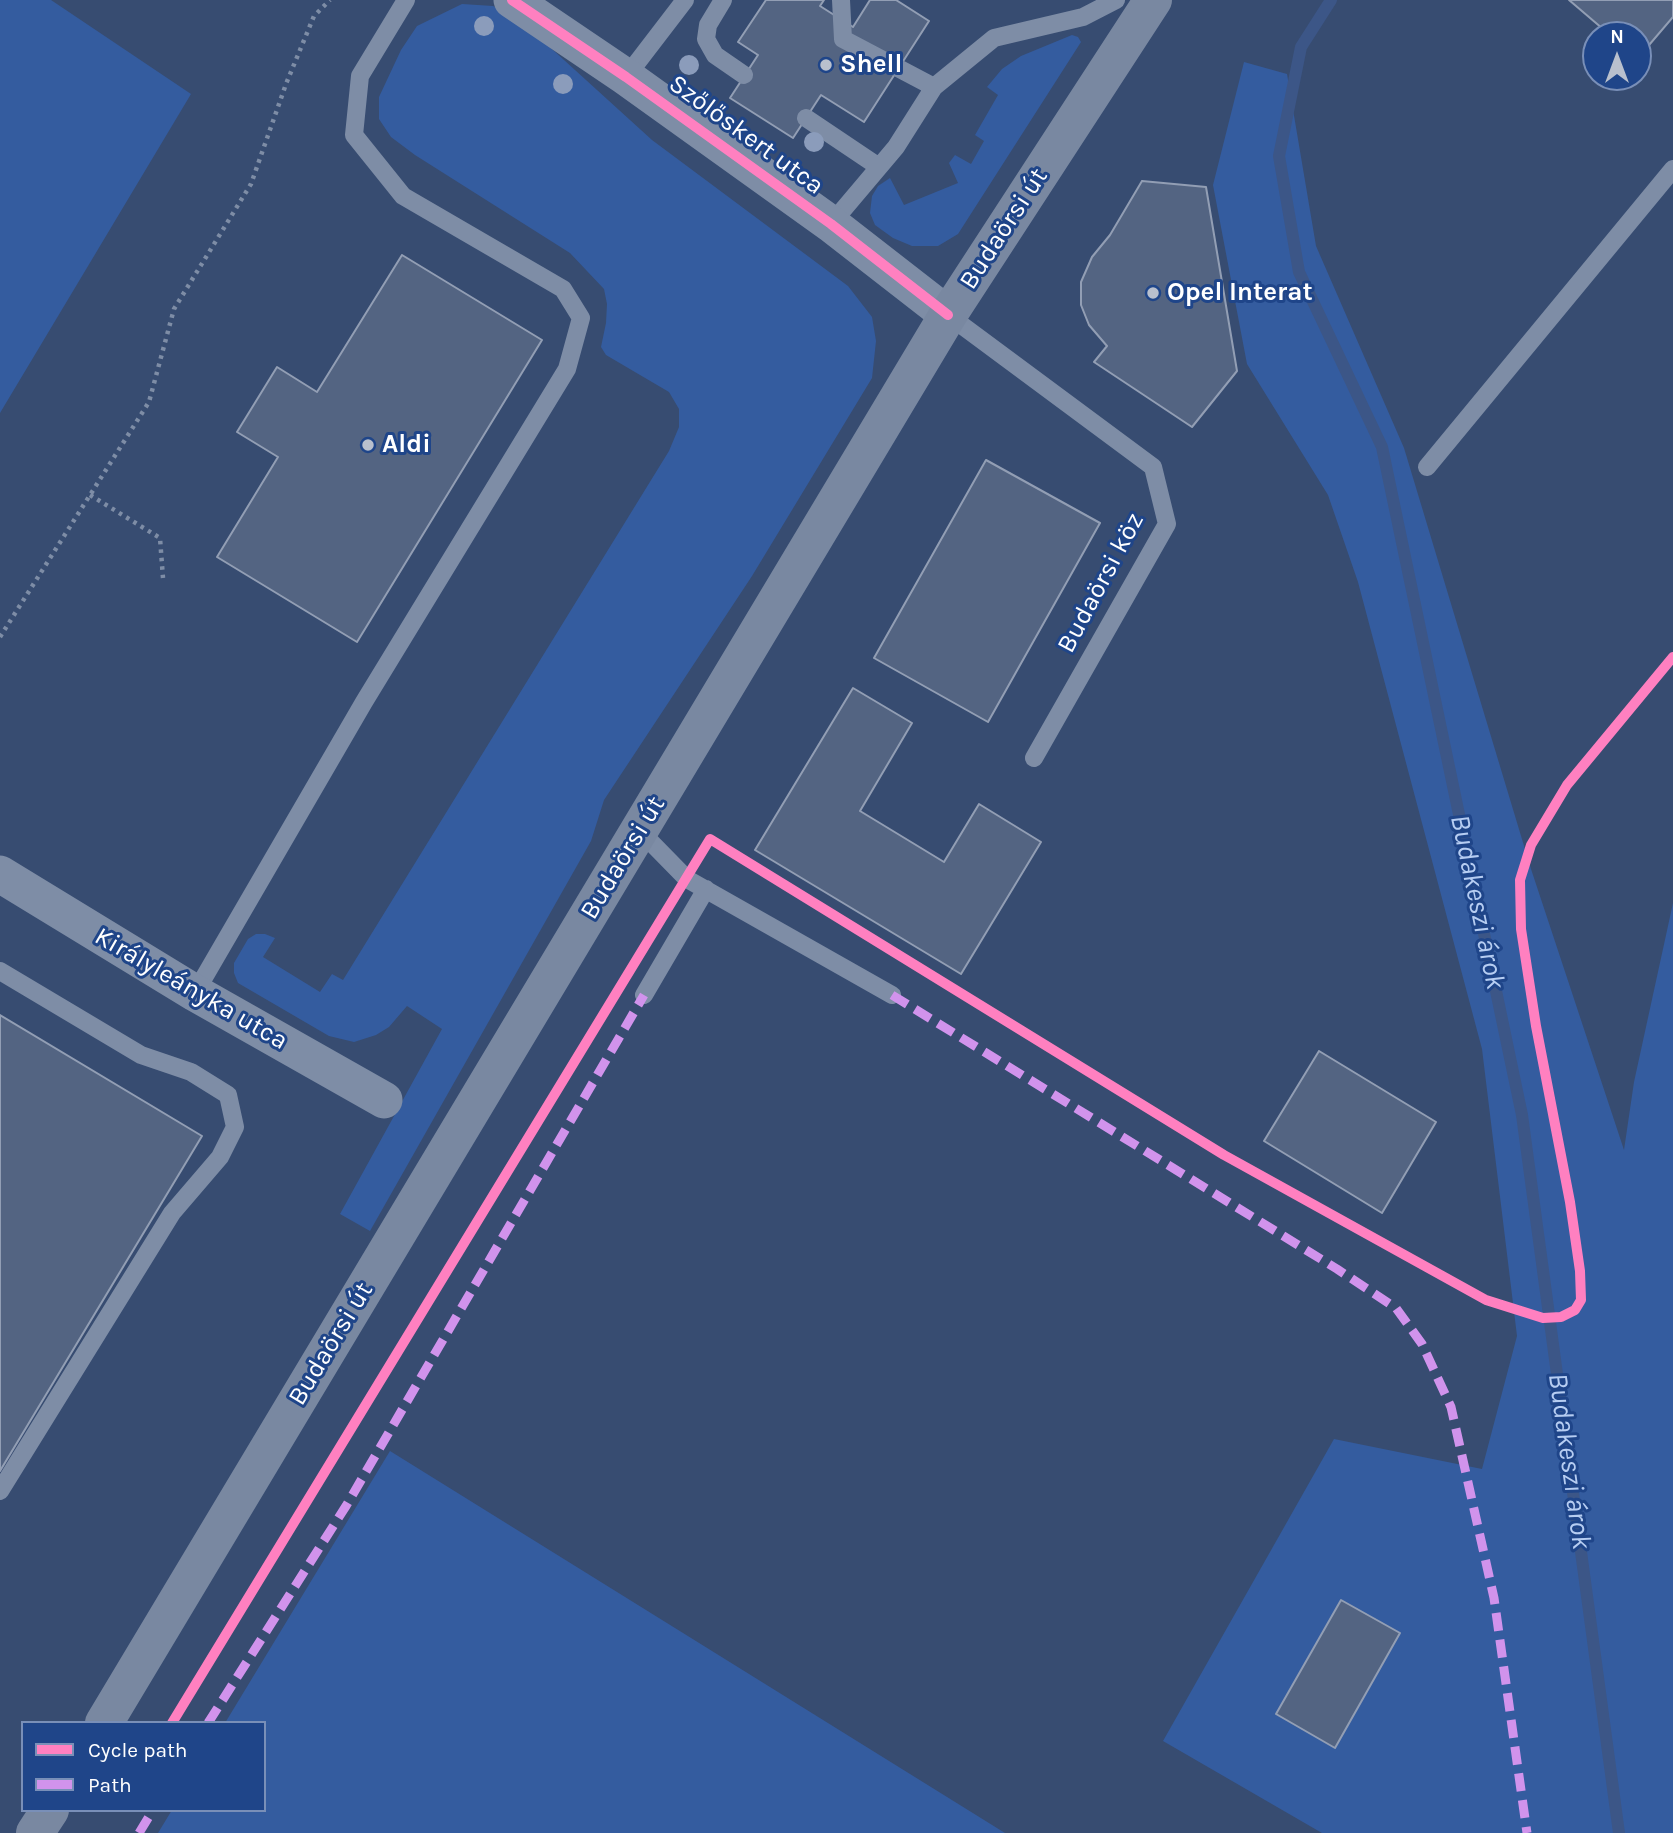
<!DOCTYPE html>
<html>
<head>
<meta charset="utf-8">
<style>
  body { margin:0 }
  #map { position:relative; width:1673px; height:1833px; overflow:hidden; background:#374c71; font-family:Karla,sans-serif }
  canvas { display:block }
  .legend { position:absolute; left:21px; top:1721px; width:245px; height:91px; box-sizing:border-box; background:#1f4589; border:2px solid #798fb8; margin:0; padding:9px 12px; list-style:none; font-size:21px; color:#fff }
  .legend li { display:flex; align-items:center; gap:14px; height:35px }
  .legend b { width:35px; border:2px solid #798fb8 }
  .north { position:absolute; left:1582px; top:21px; width:70px; height:70px; box-sizing:border-box; background:#1f4589; border:2px solid #798fb8; border-radius:50%; rotate:0deg; font-size:19px; font-weight:700; line-height:28px; text-align:center; color:#fff }
  .north::after { content:''; display:block; margin:auto; width:24px; height:32px; background:#b9c0cd; clip-path:polygon(50% 0,100% 100%,50% 72%,0 100%) }
</style>
</head>
<body>
<div id="map">
<canvas width="1673" height="1833"></canvas>
<ul class="legend">
<li><b style="height:9px;background:#ff80c0"></b>Cycle path</li>
<li><b style="height:9px;background:#d193ec"></b>Path</li>
</ul>
<div class="north">N</div>
</div>
<script>
const c = document.querySelector('canvas').getContext('2d');
c.lineJoin = 'round';
function fill(path, color) { c.fillStyle = color; c.fill(path, 'evenodd'); }
const shape = rows => new Path2D(rows.map(r => 'M' + r).join(''));
function stroke(path, color, width, dash) { c.strokeStyle = color; c.lineWidth = width; c.lineCap = dash ? 'butt' : 'round'; c.setLineDash(dash || []); c.stroke(path); }
function write(font, color, halo, rows, align = 'center') {
  c.font = font + ' Karla,sans-serif'; c.lineWidth = 6; c.setLineDash([]); c.textBaseline = 'middle'; c.strokeStyle = halo; c.fillStyle = color; for (const [text, x, y, turn = 0] of rows) {
    c.save(); c.translate(x, y); c.rotate((+turn || 0) * Math.PI / 180); c.textAlign = isNaN(turn) ? turn : align; if (halo) c.strokeText(text, 0, 0); c.fillText(text, 0, 0); c.restore();
  }
}
const green = shape([
  [0,0,51,0,191,94,0,413],
  [462,4,493,6,520,20,652,140,848,286,872,317,876,341,872,378,752,576,604,800,591,841,370,1231,340,1214,442,1029,407,1006,389,1027,376,1035,354,1042,329,1036,238,983,234,973,234,963,248,939,256,934,265,934,275,938,263,957,320,992,332,974,343,980,669,451,679,427,679,409,669,392,606,355,601,347,606,323,607,304,604,289,570,253,415,155,391,137,379,119,379,97,401,50,417,26],
  [1072,35,1078,37,1081,42,958,234,938,246,912,246,893,238,875,225,870,213,872,196,878,186,890,178,904,205,958,183,949,163,955,155,971,164,984,141,975,135,998,95,987,87,1002,69,1021,56],
  [1244,62,1287,74,1316,246,1404,448,1531,869,1624,1150,1634,1082,1673,903,1673,1833,1322,1833,1163,1741,1334,1439,1482,1469,1517,1336,1482,1049,1358,582,1328,495,1247,364,1213,185],
  [390,1451,1005,1833,158,1833,172,1810,264,1810,264,1723,225,1723]
]);
const stream = shape([
  [1331,0,1301,47,1279,156,1299,272,1382,447,1522,1115,1619,1833]
]);
const building = shape([
  [766,0,824,0,820,6,853,27,870,0,896,0,929,21,864,122,821,95,793,138,730,98,758,55,738,42,766,0],
  [1569,0,1673,0,1673,17,1638,58,1638,35,1610,35,1569,0],
  [1142,181,1206,187,1237,371,1192,427,1094,362,1107,346,1089,325,1081,305,1081,282,1092,257,1110,235,1142,181],
  [402,255,542,340,357,642,217,557,278,457,237,432,277,367,317,392,402,255],
  [986,460,1100,523,988,722,874,658,986,460],
  [853,688,912,723,860,811,944,862,979,804,1041,842,961,974,755,850,853,688],
  [0,1015,202,1136,0,1471,0,1015],
  [1319,1051,1436,1122,1382,1213,1264,1141,1319,1051],
  [1341,1600,1400,1633,1335,1748,1276,1714,1341,1600]
]);
const path = shape([
  [90,495,160,538,163,578],
  [0,637,149,402,174,309,251,184,286,84,314,16,330,0]
]);
const service = shape([
  [723,0,708,25,706,39,715,55,744,75],
  [841,0,843,39,934,87,994,38,1083,17,1116,0],
  [626,77,685,0],
  [806,118,879,167],
  [831,224,896,147,934,87],
  [948,315,1153,467,1167,524,1034,758],
  [1427,467,1673,169],
  [639,830,687,879,892,995],
  [0,971,141,1055,191,1072,228,1095,235,1127,220,1157,172,1213,0,1491],
  [195,993,364,702,567,369,581,318,563,289,403,196,354,135,360,76,406,0],
  [644,995,706,889]
]);
const minor = shape([
  [512,0,626,77,831,224,948,315],
  [0,874,195,993,384,1100]
]);
const secondary = shape([
  [104,1723,948,315,1153,0],
  [35,1833,50,1810]
]);
const quiet = shape([
  [892,995,1337,1269,1396,1308,1422,1344,1451,1407,1494,1598,1527,1833],
  [208,1723,346,1506,644,995],
  [139,1833,153,1810]
]);
const cycleway = shape([
  [512,0,626,77,831,224,948,315],
  [172,1723,710,839,1224,1155,1486,1300,1543,1318,1561,1317,1575,1310,1581,1300,1580,1271,1570,1202,1536,1026,1521,929,1520,880,1531,845,1567,785,1673,657]
]);
const trees = [
  [484,26],
  [689,65],
  [563,84],
  [814,142]
];
const markers = [
  [826,65,7,"#b9c0cd"],
  [1153,293,7,"#b9c0cd"],
  [368,445,7,"#b9c0cd"]
];
const poiNames = [
  ["Shell",840,65],
  ["Opel Interat",1167,293],
  ["Aldi",382,445]
];
const streetNames = [
  ["Szőlőskert utca",746,135,36],
  ["Budaörsi út",1004,229,-57],
  ["Budaörsi köz",1101,583,-62],
  ["Budaörsi út",623,858,-59],
  ["Királyleányka utca",191,989,30],
  ["Budaörsi út",331,1344,-59]
];
const waterNames = [
  ["Budakeszi árok",1477,902,78],
  ["Budakeszi árok",1569,1461,82]
];
fill(green, '#345c9f');
stroke(stream, '#3c5687', 12);
fill(building, '#536482');
stroke(building, '#929eb4', 2);
stroke(path, '#7e8da6', 4.5, [3.5, 5]);
stroke(service, '#7e8da6', 18);
stroke(minor, '#7e8da6', 37);
stroke(secondary, '#7988a1', 38);
stroke(quiet, '#d193ec', 9, [18, 9]);
stroke(cycleway, '#ff80c0', 10);
c.fillStyle = '#8b9cbb';
for (const [x, y] of trees) { c.beginPath(); c.arc(x, y, 10, 0, 2 * Math.PI); c.fill(); }
for (const [x, y, r, color] of markers) { const dot = new Path2D(); dot.arc(x, y, r, 0, 2 * Math.PI); c.fillStyle = color; c.fill(dot); stroke(dot, '#1f4589', 2.5); }
write('bold 26px', '#fff', '#1f4589', poiNames, 'left');
write('26px', '#fff', '#1f4589', streetNames);
write('italic 28px', '#b6cdf2', '#1f4589', waterNames);
</script>
</body>
</html>
